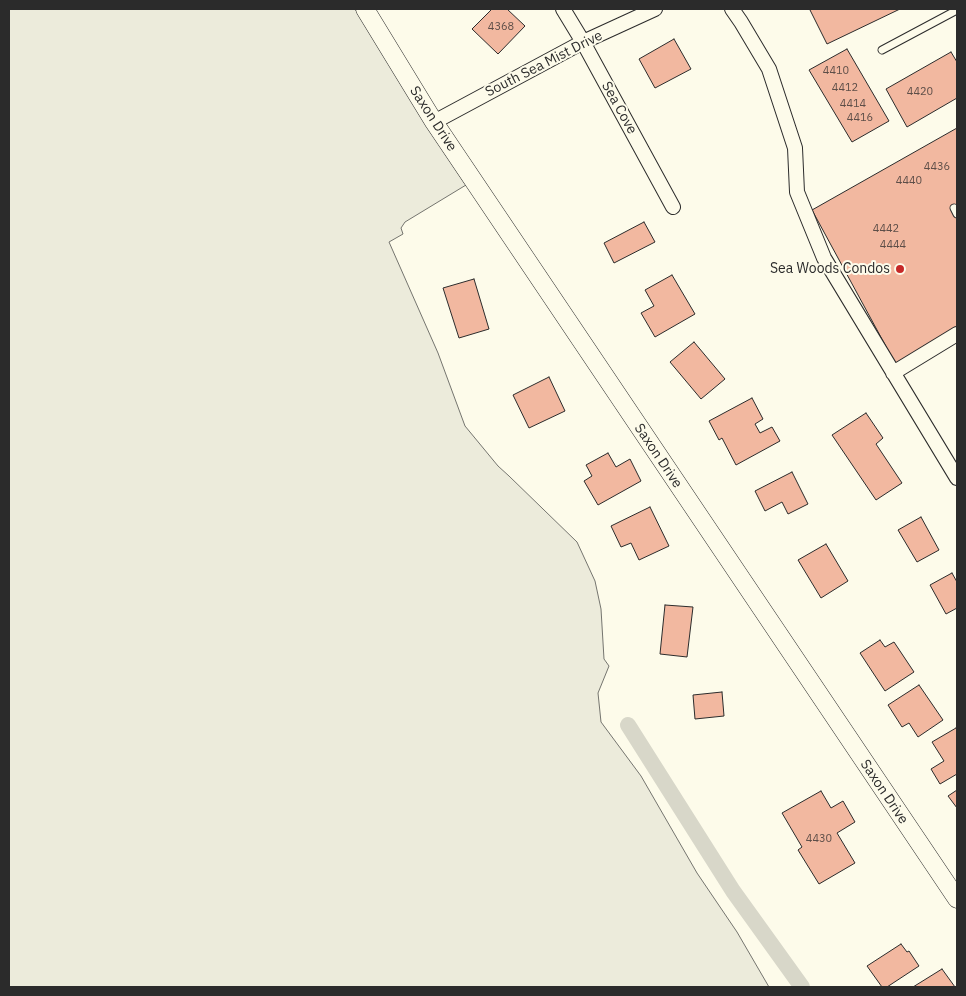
<!DOCTYPE html>
<html>
<head>
<meta charset="utf-8">
<style>
  body { margin:0 }
  #map { position:relative; width:966px; height:996px; overflow:hidden; background:#fdfbea; font-family:"IBM Plex Sans",sans-serif }
  canvas { display:block }
  .frame { position:absolute; inset:0; border:10px solid #2b2b2b; pointer-events:none }
</style>
</head>
<body>
<div id="map">
<canvas width="966" height="996"></canvas>
<div class="frame"></div>
</div>
<script>
const c = document.querySelector('canvas').getContext('2d');
c.lineJoin = 'round';
function fill(path, color) { c.fillStyle = color; c.fill(path, 'evenodd'); }
const shape = rows => new Path2D(rows.map(r => 'M' + r).join(''));
function stroke(path, color, width, dash) { c.strokeStyle = color; c.lineWidth = width; c.lineCap = dash ? 'butt' : 'round'; c.setLineDash(dash || []); c.stroke(path); }
function write(font, color, halo, rows, align = 'center') {
  c.font = font + ' "IBM Plex Sans",sans-serif'; c.lineWidth = 4; c.setLineDash([]); c.textBaseline = 'middle'; c.strokeStyle = halo; c.fillStyle = color; for (const [text, x, y, turn = 0] of rows) {
    c.save(); c.translate(x, y); c.rotate((+turn || 0) * Math.PI / 180); c.textAlign = isNaN(turn) ? turn : align; if (halo) c.strokeText(text, 0, 0); c.fillText(text, 0, 0); c.restore();
  }
}
const green = shape([
  [9,9,355,9,427,127,466,185,405,222,401,228,403,234,389,242,438,353,465,426,498,466,509,476,577,542,595,581,601,609,604,659,609,666,598,693,601,722,641,776,697,873,737,932,769,987,9,987,9,9]
]);
const canal = shape([
  [628,725,733,891,802,987]
]);
const building = shape([
  [492,9,507,9,525,26,498,54,472,29,492,9],
  [812,9,900,9,827,44,810,10,812,9],
  [674,39,691,69,655,88,639,59,674,39],
  [847,49,889,121,852,142,809,70,847,49],
  [951,52,957,62,957,98,907,127,886,89,951,52],
  [957,128,957,327,896,365,812,210,957,128],
  [644,222,655,242,614,263,604,243,644,222],
  [672,275,695,314,655,337,641,313,654,306,645,290,672,275],
  [474,279,489,329,459,338,443,288,474,279],
  [694,342,725,379,701,399,670,362,694,342],
  [549,377,565,411,529,428,513,395,549,377],
  [752,398,763,419,755,424,760,433,772,427,780,441,736,465,722,438,719,440,709,421,752,398],
  [866,413,883,438,876,444,902,483,876,500,832,435,866,413],
  [608,453,616,467,630,459,641,481,598,505,584,481,592,476,586,465,608,453],
  [792,472,808,504,788,514,782,502,765,511,755,491,792,472],
  [650,507,669,546,639,560,631,543,621,547,611,526,650,507],
  [921,517,939,550,917,562,898,530,921,517],
  [826,544,848,581,821,598,798,560,826,544],
  [952,573,957,582,957,608,946,614,930,585,952,573],
  [665,605,693,607,687,657,660,654,665,605],
  [880,640,885,647,894,642,914,672,885,691,860,653,880,640],
  [919,685,943,720,918,737,909,723,902,727,888,705,919,685],
  [722,692,724,716,695,719,693,695,722,692],
  [956,728,957,729,957,774,940,784,931,769,944,761,932,742,956,728],
  [957,790,957,808,948,796,957,790],
  [821,791,831,808,843,801,855,822,837,833,855,863,819,884,798,850,802,847,782,813,821,791],
  [901,944,907,952,909,951,919,966,887,987,882,987,867,966,901,944],
  [942,969,955,987,913,987,942,969]
]);
const service = shape([
  [882,50,957,10],
  [954,208,957,214]
]);
const minor = shape([
  [563,9,583,42,673,207],
  [732,9,741,22,769,69,795,148,797,192,824,258,957,478],
  [434,122,583,42,655,9],
  [893,373,957,334]
]);
const tertiary = shape([
  [365,9,434,122,957,899]
]);
const markers = [
  [900,269,5,"#c62828"]
];
const numberNames = [
  ["4368",501,27],
  ["4410",836,71],
  ["4412",845,88],
  ["4420",920,92],
  ["4414",853,104],
  ["4416",860,118],
  ["4436",937,167],
  ["4440",909,181],
  ["4442",886,229],
  ["4444",893,245],
  ["4430",819,839]
];
const streetNames = [
  ["South Sea Mist Drive",544,64,-27],
  ["Sea Cove",619,108,61],
  ["Saxon Drive",433,119,57],
  ["Saxon Drive",658,456,56],
  ["Saxon Drive",884,792,56]
];
const poiNames = [
  ["Sea Woods Condos",890,269]
];
fill(green, '#ecebdb');
stroke(green, '#74746e', 1);
stroke(canal, '#d8d7c9', 16);
fill(building, '#f2b8a0');
stroke(building, '#2b2b2b', 1);
stroke(service, '#2b2b2b', 9);
stroke(minor, '#2b2b2b', 16);
stroke(tertiary, '#2b2b2b', 19);
stroke(service, '#fdfbea', 7);
stroke(minor, '#fdfbea', 14);
stroke(tertiary, '#fdfbea', 18);
for (const [x, y, r, color] of markers) { const dot = new Path2D(); dot.arc(x, y, r, 0, 2 * Math.PI); c.fillStyle = color; c.fill(dot); stroke(dot, '#fdfbea', 2); }
write('11px', '#5d4e48', null, numberNames);
write('14px', '#2b2b2b', '#fdfbea', streetNames);
write('14px', '#2b2b2b', '#fdfbea', poiNames, 'right');
</script>
</body>
</html>
